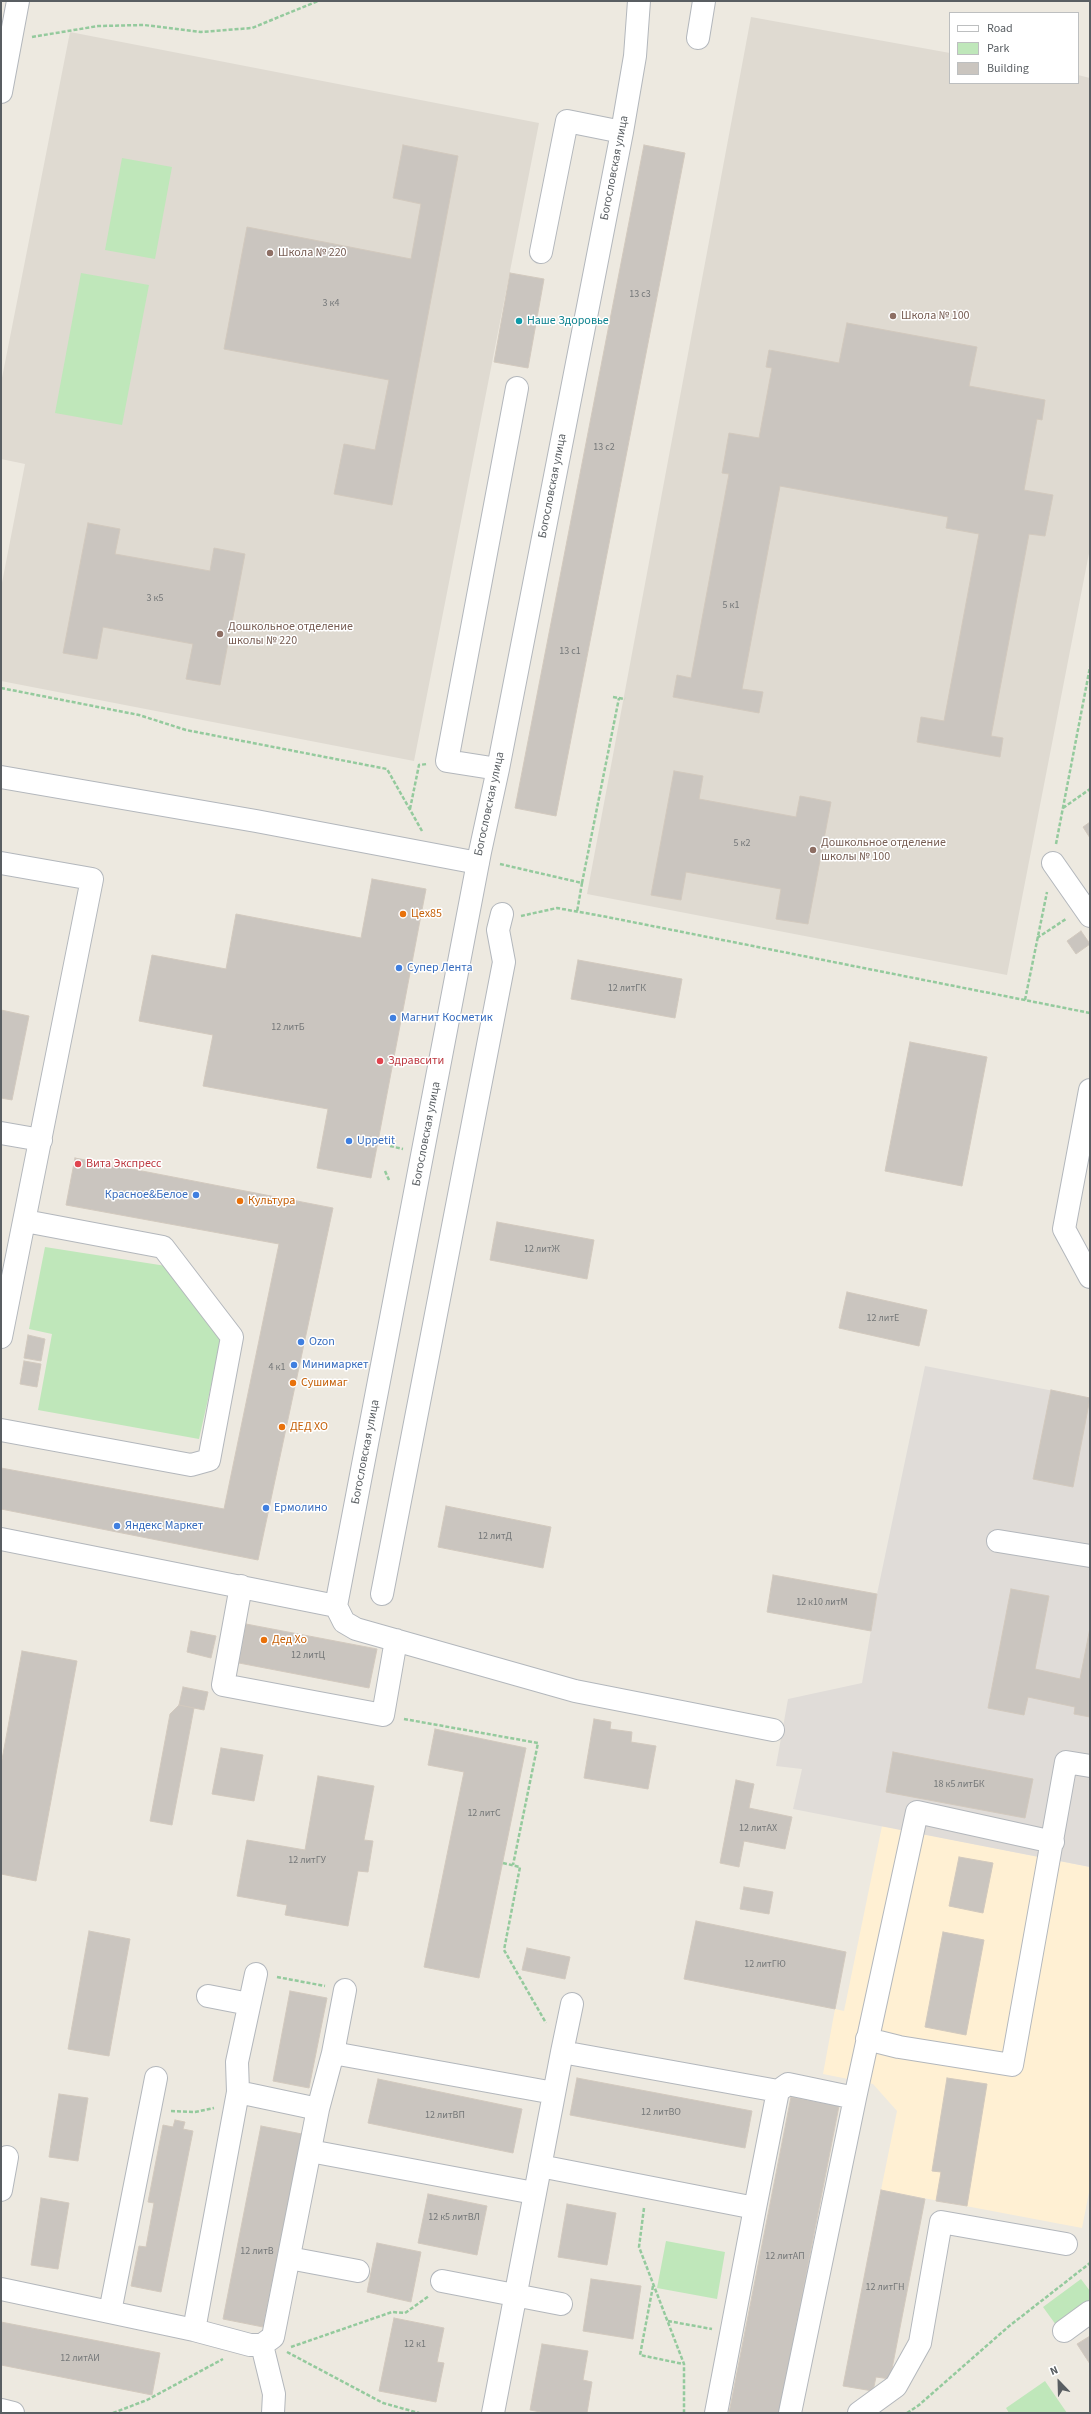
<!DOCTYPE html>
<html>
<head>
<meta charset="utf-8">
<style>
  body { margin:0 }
  #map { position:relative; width:1091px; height:2414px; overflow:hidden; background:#ede9e0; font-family:"Source Sans 3",sans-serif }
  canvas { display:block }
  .frame { position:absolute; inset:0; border:2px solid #595e62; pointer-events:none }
  .legend { position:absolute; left:949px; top:12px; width:130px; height:72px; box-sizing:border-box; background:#fff; border:1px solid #bdbfc0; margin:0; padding:5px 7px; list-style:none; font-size:12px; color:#595e62 }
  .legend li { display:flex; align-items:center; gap:8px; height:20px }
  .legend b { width:20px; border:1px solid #bdbfc0 }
  .north { position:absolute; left:1039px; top:2362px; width:40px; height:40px; -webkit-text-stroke:3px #fff; paint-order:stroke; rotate:337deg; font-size:11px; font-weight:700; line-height:16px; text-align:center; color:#595e62 }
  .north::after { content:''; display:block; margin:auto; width:14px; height:18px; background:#595e62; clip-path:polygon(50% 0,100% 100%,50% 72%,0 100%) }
</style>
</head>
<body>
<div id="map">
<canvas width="1091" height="2414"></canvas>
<div class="frame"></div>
<ul class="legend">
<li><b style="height:5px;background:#fff"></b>Road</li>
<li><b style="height:11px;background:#bfe7ba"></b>Park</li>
<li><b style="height:11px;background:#cac5bf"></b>Building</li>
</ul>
<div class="north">N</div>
</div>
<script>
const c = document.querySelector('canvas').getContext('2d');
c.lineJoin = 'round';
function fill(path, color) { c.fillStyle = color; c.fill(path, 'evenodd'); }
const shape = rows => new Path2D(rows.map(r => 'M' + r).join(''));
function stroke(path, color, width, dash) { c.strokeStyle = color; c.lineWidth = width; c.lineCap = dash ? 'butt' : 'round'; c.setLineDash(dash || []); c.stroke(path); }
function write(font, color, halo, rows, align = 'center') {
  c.font = font + ' "Source Sans 3",sans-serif'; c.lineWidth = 3; c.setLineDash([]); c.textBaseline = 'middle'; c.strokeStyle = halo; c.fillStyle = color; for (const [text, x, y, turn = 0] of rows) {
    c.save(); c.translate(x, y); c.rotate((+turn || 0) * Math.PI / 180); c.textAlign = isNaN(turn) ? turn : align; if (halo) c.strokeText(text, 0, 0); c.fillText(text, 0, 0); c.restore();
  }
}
const commercial = shape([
  [882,1826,1090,1867,1090,2187,1082,2228,881,2190,897,2111,873,2084,823,2074,835,2009,844,2011]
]);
const industrial = shape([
  [925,1366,1090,1398,1090,1867,793,1809,802,1769,776,1766,788,1699,862,1683,877,1594]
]);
const education = shape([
  [751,17,950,53,950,83,1078,83,1078,75,1090,78,1090,548,1007,975,587,894],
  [70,32,539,123,414,761,1,681,1,588,25,464,1,459,1,383]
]);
const green = shape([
  [122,158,172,167,155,259,105,250],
  [81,273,149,285,122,425,55,413],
  [45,1247,166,1266,222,1337,199,1439,38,1410,52,1334,29,1329],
  [666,2241,725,2252,717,2299,657,2288],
  [1081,2279,1090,2291,1090,2301,1056,2325,1043,2307],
  [1045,2381,1067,2413,1009,2413,1006,2408]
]);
const building = shape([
  [403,145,458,156,392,505,334,494,344,444,375,450,389,380,224,349,247,227,411,259,421,204,393,198,403,145],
  [644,145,685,153,556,816,515,808,644,145],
  [510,273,544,279,528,368,494,362,510,273],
  [847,323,977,347,969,386,1045,400,1042,420,1037,419,1024,490,1053,495,1045,536,1029,534,991,736,1003,738,1000,757,917,742,921,717,944,721,979,534,946,528,948,517,780,486,742,689,763,692,759,713,673,697,677,675,691,678,729,474,722,473,729,433,759,438,772,368,766,367,769,350,839,363,847,323],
  [88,523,120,529,115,554,210,571,214,548,245,554,220,685,186,679,193,644,103,627,97,659,63,653,88,523],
  [674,771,703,776,699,799,796,817,800,796,831,802,808,924,776,919,781,889,686,872,681,900,651,895,674,771],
  [1090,822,1090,838,1083,827,1090,822],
  [372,879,426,889,371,1178,317,1168,328,1109,203,1086,213,1035,139,1021,152,955,226,969,236,914,361,938,372,879],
  [1081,931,1090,944,1076,954,1067,941,1081,931],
  [578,960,682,979,675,1018,571,999,578,960],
  [1,1010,29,1016,12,1100,1,1098,1,1010],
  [910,1042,987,1057,962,1186,885,1171,910,1042],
  [75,1158,333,1208,258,1560,1,1509,1,1468,224,1509,279,1244,66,1205,75,1158],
  [497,1222,594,1240,587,1279,490,1260,497,1222],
  [847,1292,927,1310,919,1346,839,1328,847,1292],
  [28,1335,45,1339,41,1361,24,1358,28,1335],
  [24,1361,41,1364,37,1387,20,1384,24,1361],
  [1051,1390,1090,1398,1073,1487,1033,1479,1051,1390],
  [446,1506,551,1527,543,1568,438,1547,446,1506],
  [773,1575,877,1594,871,1631,767,1612,773,1575],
  [1011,1589,1049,1596,1035,1669,1080,1679,1090,1628,1090,1717,1074,1714,1075,1707,1028,1697,1024,1715,988,1708,1011,1589],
  [246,1624,377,1649,369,1688,239,1663,246,1624],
  [191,1631,216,1636,211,1658,187,1652,191,1631],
  [22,1651,77,1661,36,1881,1,1874,1,1765,22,1651],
  [183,1687,208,1692,204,1710,179,1705,183,1687],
  [179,1705,194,1708,172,1825,150,1821,170,1714,179,1705],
  [594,1719,611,1722,610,1729,632,1732,631,1742,656,1746,648,1789,584,1778,594,1719],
  [435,1729,526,1748,479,1978,424,1967,464,1772,428,1765,435,1729],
  [221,1748,263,1755,254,1801,212,1794,221,1748],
  [893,1752,1033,1779,1025,1818,886,1792,893,1752],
  [318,1776,374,1786,364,1840,373,1841,368,1872,358,1871,348,1926,285,1915,287,1905,237,1896,247,1840,305,1850,318,1776],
  [736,1780,754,1784,749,1808,792,1817,785,1849,744,1841,739,1867,720,1863,736,1780],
  [959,1857,993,1863,983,1913,949,1906,959,1857],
  [744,1887,773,1892,769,1914,740,1909,744,1887],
  [696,1921,846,1952,835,2009,684,1979,696,1921],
  [89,1931,130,1939,109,2056,68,2049,89,1931],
  [943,1932,984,1940,966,2035,925,2027,943,1932],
  [527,1948,570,1957,565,1979,522,1970,527,1948],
  [290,1991,327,1998,309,2088,273,2081,290,1991],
  [577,2078,752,2111,745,2148,570,2115,577,2078],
  [947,2078,987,2084,967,2206,936,2201,941,2172,932,2171,947,2078],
  [378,2079,522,2109,513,2153,368,2123,378,2079],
  [59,2094,88,2098,78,2161,49,2157,59,2094],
  [791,2097,839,2106,779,2413,729,2413,791,2097],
  [175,2120,185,2122,183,2129,193,2131,161,2292,131,2286,139,2246,146,2247,154,2203,148,2202,163,2125,173,2127,175,2120],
  [261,2126,302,2134,263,2327,223,2319,261,2126],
  [881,2190,925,2199,890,2379,876,2377,873,2391,843,2386,881,2190],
  [428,2194,487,2206,477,2255,418,2243,428,2194],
  [41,2198,69,2203,58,2269,31,2265,41,2198],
  [567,2204,616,2213,607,2265,558,2257,567,2204],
  [377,2243,421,2252,411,2302,367,2292,377,2243],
  [591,2279,641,2286,633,2339,583,2331,591,2279],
  [394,2318,444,2328,437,2362,444,2363,436,2402,379,2391,394,2318],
  [1,2322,160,2353,152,2395,1,2365,1,2322],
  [1090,2336,1090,2364,1077,2344,1090,2336],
  [542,2344,588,2351,583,2380,592,2382,587,2413,546,2413,530,2410,542,2344]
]);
const path = shape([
  [32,37,98,26,144,25,201,32,252,28,318,1],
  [1,688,139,715,186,730,387,769,422,831],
  [613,697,625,699],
  [1063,808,1090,789],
  [410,809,419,765,427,764],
  [1056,844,1090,667],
  [500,864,582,883,577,912],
  [582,883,619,698],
  [521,916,557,908,602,916,1090,1013],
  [1037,938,1066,919],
  [1025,1000,1047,892],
  [390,1146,403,1149],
  [385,1171,389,1180],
  [404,1719,538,1743,513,1865],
  [503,1863,520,1867,504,1950,546,2023],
  [277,1977,325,1986],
  [171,2111,195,2112,214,2108],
  [644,2208,639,2247,684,2364,684,2413],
  [653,2286,640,2355,683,2364],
  [668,2321,712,2329],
  [291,2347,392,2312,405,2313,429,2296],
  [287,2352,383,2403,419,2413],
  [113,2413,147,2400,223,2359],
  [907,2413,919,2405,1008,2327,1090,2263]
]);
const minor = shape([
  [698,38,704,1],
  [1,92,18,1],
  [541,252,567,121,622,132],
  [498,769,447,761,517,388],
  [1,777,256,821,478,863],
  [1,863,92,879,1,1337],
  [1053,863,1090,916],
  [1090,1090,1064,1229,1090,1277],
  [1,1133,41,1140],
  [1,1430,191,1465,209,1460,232,1337,163,1247,25,1221],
  [1,1539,336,1606],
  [998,1541,1090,1556],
  [241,1586,223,1685,383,1715,396,1640],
  [382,1594,504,962,498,930,502,914],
  [336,1606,480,852,498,769,622,132,635,56,639,1],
  [336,1606,344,1622,356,1629,575,1691,773,1730],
  [208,1996,249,2004],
  [867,2039,899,2047,1012,2065,1066,1762,1090,1766],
  [562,2052,572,2004],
  [333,2053,554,2093],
  [238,2092,318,2109],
  [855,2098,917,1812,1053,1842],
  [310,2151,534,2193],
  [540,2166,755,2208,716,2413],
  [1,2190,7,2157],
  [755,2208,778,2091],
  [289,2258,358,2271],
  [442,2281,561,2304],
  [1,2289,194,2330,250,2345,262,2345,273,2337,318,2109,333,2053,345,1990],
  [110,2312,156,2078],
  [194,2330,238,2092,237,2062,256,1974],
  [1064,2331,1090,2312],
  [262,2345,274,2394,273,2413],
  [1,2410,13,2413],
  [493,2413,562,2052,778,2091,788,2084,855,2098,790,2413],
  [859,2413,896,2386,920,2343,941,2222,1066,2244]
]);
const markers = [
  [270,253,4,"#8d6e63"],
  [893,316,4,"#8d6e63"],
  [519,321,4,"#0f9aa8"],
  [220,634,4,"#8d6e63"],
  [813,850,4,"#8d6e63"],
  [403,914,4,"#e8710a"],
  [399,968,4,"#3f7fe0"],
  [393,1018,4,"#3f7fe0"],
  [380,1061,4,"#e0444e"],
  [349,1141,4,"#3f7fe0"],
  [78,1164,4,"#e0444e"],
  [196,1195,4,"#3f7fe0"],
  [240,1201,4,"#e8710a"],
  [301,1342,4,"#3f7fe0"],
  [294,1365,4,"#3f7fe0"],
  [293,1383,4,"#e8710a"],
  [282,1427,4,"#e8710a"],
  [266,1508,4,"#3f7fe0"],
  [117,1526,4,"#3f7fe0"],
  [264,1640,4,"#e8710a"]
];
const numberNames = [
  ["13 с3",640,295],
  ["3 к4",331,304],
  ["13 с2",604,448],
  ["3 к5",155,599],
  ["5 к1",731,606],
  ["13 с1",570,652],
  ["5 к2",742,844],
  ["12 литГК",627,989],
  ["12 литБ",288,1028],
  ["12 литЖ",542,1250],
  ["12 литЕ",883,1319],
  ["4 к1",277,1368],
  ["12 литД",495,1537],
  ["12 к10 литМ",822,1603],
  ["12 литЦ",308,1656],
  ["18 к5 литБК",959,1785],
  ["12 литС",484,1814],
  ["12 литАХ",758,1829],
  ["12 литГУ",307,1861],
  ["12 литГЮ",765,1965],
  ["12 литВО",661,2113],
  ["12 литВП",445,2116],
  ["12 к5 литВЛ",454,2218],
  ["12 литВ",257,2252],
  ["12 литАП",785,2257],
  ["12 литГН",885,2288],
  ["12 к1",415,2345],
  ["12 литАИ",80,2359]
];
const streetNames = [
  ["Богословская улица",615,168,-79],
  ["Богословская улица",553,486,-79],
  ["Богословская улица",490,804,-78],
  ["Богословская улица",427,1134,-79],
  ["Богословская улица",366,1452,-79]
];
const educationNames = [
  ["Школа № 220",278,253],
  ["Школа № 100",901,316],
  ["Дошкольное отделение",228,627],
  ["школы № 220",228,641],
  ["Дошкольное отделение",821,843],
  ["школы № 100",821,857]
];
const cultureNames = [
  ["Наше Здоровье",527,321]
];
const foodNames = [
  ["Цех85",411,914],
  ["Культура",248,1201],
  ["Сушимаг",301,1383],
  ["ДЕД ХО",290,1427],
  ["Дед Хо",272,1640]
];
const shopNames = [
  ["Супер Лента",407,968],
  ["Магнит Косметик",401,1018],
  ["Uppetit",357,1141],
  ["Красное&Белое",188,1195,"right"],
  ["Ozon",309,1342],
  ["Минимаркет",302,1365],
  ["Ермолино",274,1508],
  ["Яндекс Маркет",125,1526]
];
const healthNames = [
  ["Здравсити",388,1061],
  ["Вита Экспресс",86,1164]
];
fill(commercial, '#fff0d3');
fill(industrial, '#e0dcd8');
fill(education, '#dfdad1');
fill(green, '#bfe7ba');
fill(building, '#cac5bf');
stroke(building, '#d2c9be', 1);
stroke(minor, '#b3b7bc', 24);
stroke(path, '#94ca9d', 2.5, [4, 2]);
stroke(minor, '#fff', 22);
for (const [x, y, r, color] of markers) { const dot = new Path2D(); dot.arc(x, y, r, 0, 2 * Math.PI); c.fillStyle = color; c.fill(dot); stroke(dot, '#fff', 1.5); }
write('10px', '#757879', null, numberNames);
write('12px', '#595e62', '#fff', streetNames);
write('12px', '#785e54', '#fff', educationNames, 'left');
write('12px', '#0d838f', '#fff', cultureNames, 'left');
write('12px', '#c56008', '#fff', foodNames, 'left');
write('12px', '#366cbe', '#fff', shopNames, 'left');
write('12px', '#be3a42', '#fff', healthNames, 'left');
</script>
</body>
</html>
